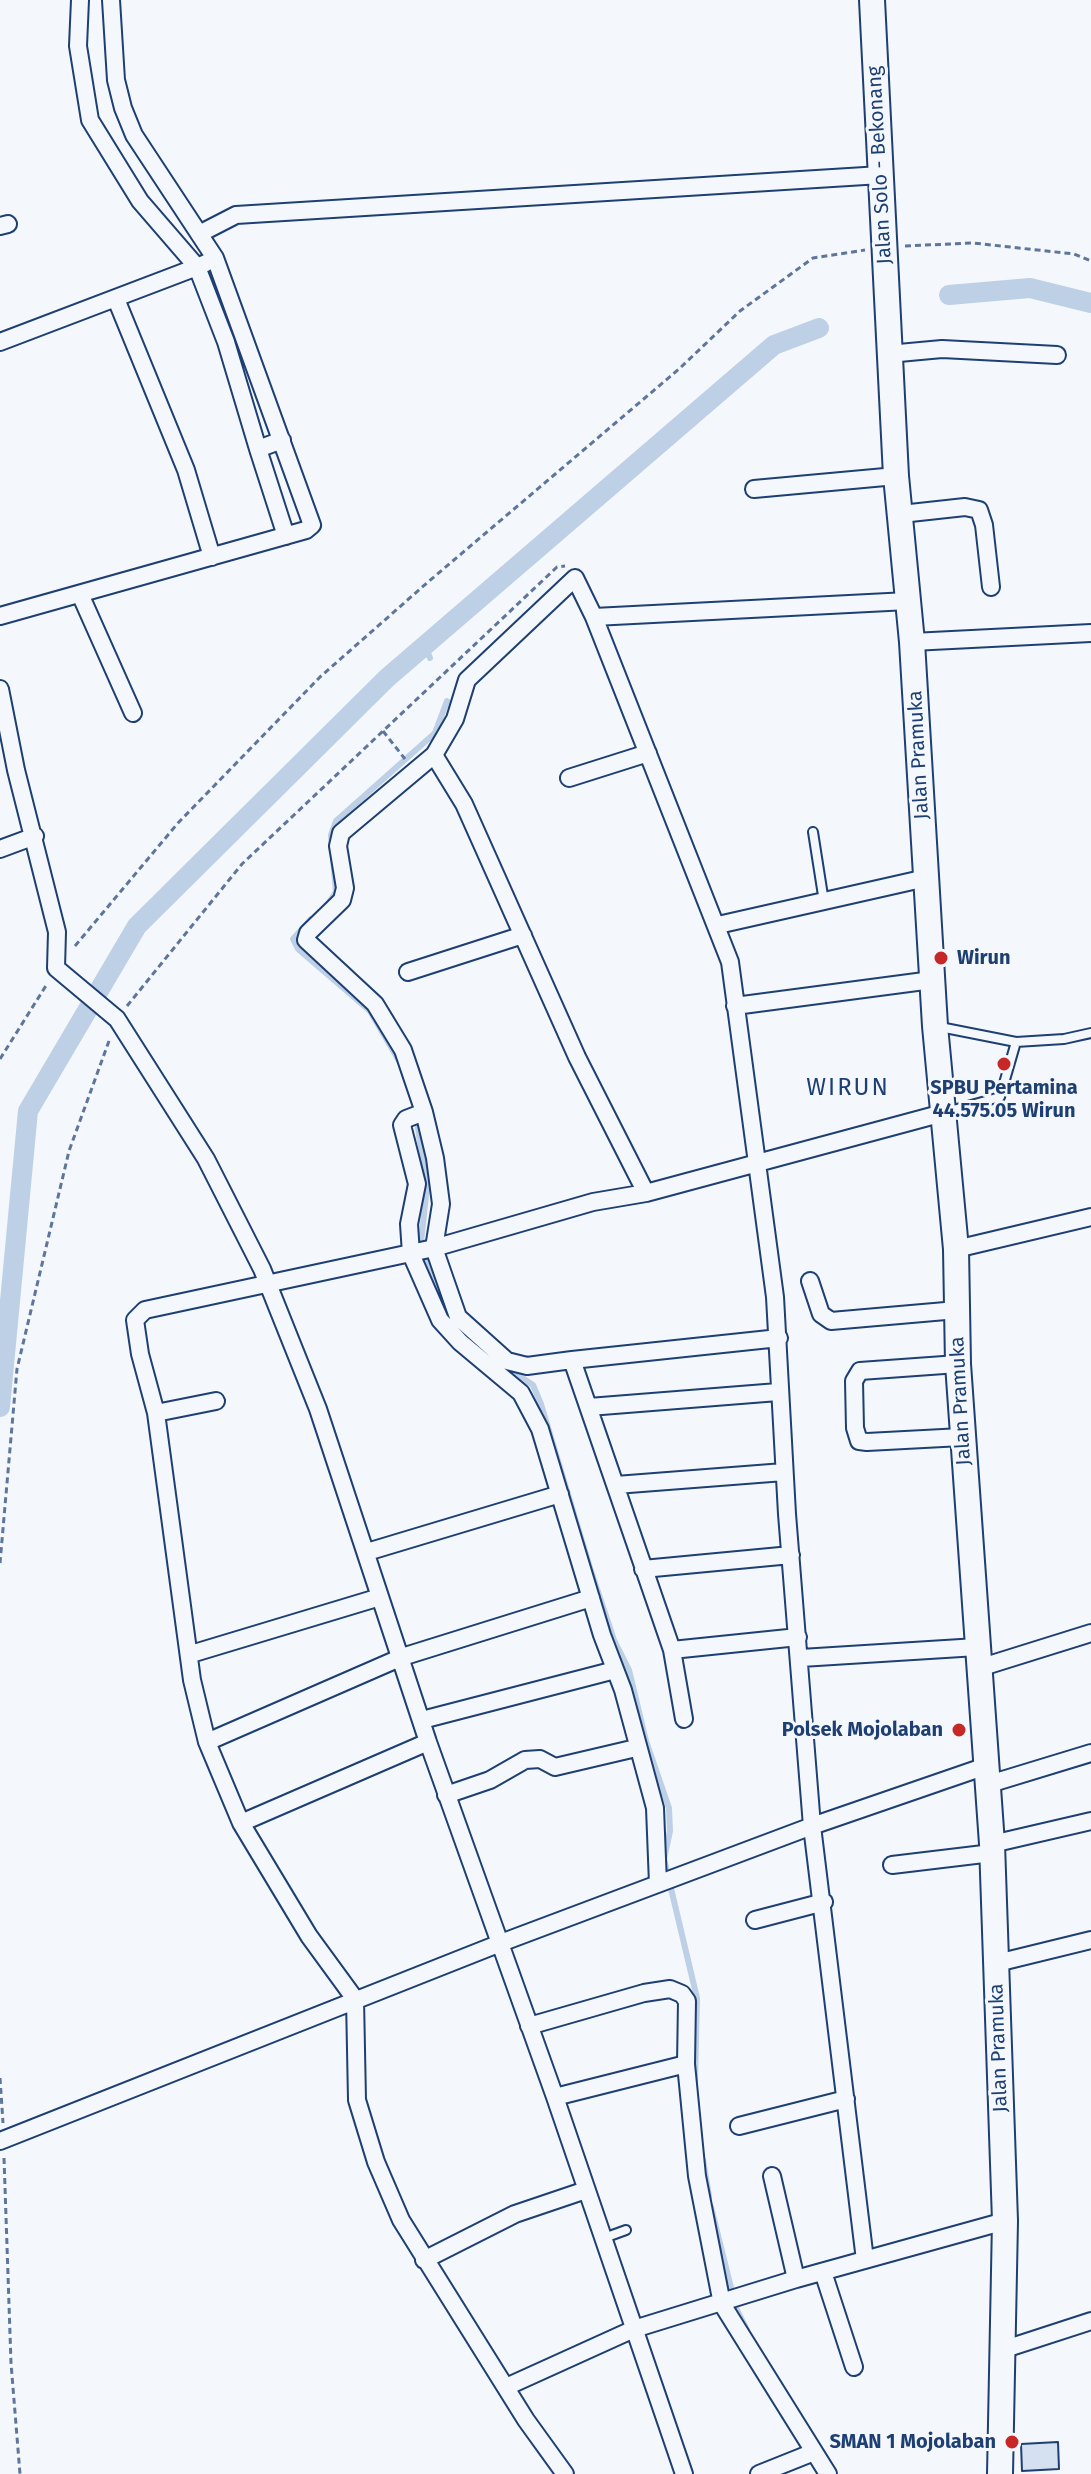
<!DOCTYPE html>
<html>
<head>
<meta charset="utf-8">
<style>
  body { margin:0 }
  canvas { display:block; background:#f4f7fb }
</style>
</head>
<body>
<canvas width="1091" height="2474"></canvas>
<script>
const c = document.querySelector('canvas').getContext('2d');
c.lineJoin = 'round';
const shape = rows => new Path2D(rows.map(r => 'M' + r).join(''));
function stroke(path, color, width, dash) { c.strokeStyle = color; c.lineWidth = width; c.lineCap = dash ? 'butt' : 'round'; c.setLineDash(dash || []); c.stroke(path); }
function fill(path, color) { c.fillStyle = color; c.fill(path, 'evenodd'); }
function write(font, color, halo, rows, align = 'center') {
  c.font = font + ' "Fira Sans",sans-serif'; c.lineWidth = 6; c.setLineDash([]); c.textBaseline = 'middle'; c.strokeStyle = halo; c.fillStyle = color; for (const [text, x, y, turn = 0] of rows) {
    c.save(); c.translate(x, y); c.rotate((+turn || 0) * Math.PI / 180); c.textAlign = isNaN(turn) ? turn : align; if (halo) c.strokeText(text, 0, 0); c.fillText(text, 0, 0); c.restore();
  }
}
const stream = shape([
  [425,646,430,658],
  [328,904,336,892,331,835,336,821,435,733,447,701],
  [311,919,293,939,298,949,370,1011,398,1059],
  [416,1115,427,1187,421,1242,424,1259,439,1296,455,1324],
  [503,1365,533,1385,541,1404,591,1571,614,1640,629,1670,646,1741,669,1808,670,1831,664,1859,697,1998,695,2081],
  [703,2160,709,2196],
  [711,2207,736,2308,747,2330]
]);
const canal = shape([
  [949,295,1030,288,1091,303],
  [0,1407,28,1111,137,926,387,678,774,345,819,328]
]);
const building = shape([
  [1058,2442,1059,2469,1022,2471,1021,2444,1058,2442]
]);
const path = shape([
  [905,246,973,243,1074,254,1091,261],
  [383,731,405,759],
  [75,946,178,823,320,677,428,582,679,369,740,311,813,258,865,250],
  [127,1006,242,864,557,567,565,566],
  [0,1059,47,984],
  [0,1563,17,1369,69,1151,109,1041],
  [0,2078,3,2123],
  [4,2158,11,2363,20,2474]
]);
const service = shape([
  [813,832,824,902],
  [940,1027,1016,1042,1000,1097,946,1112],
  [1016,1042,1064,1039,1091,1033],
  [604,2238,626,2230]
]);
const minor = shape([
  [0,226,8,224],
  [199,234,236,215,881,175],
  [206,263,197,267,226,342,258,449],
  [116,299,186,470,212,557],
  [0,342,197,267,140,201,90,120,78,46,80,0],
  [888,354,942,349,1057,355],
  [282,440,258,449,286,536],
  [754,489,896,476],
  [901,514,965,507,979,510,984,525,991,587],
  [80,594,133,713],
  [0,616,306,530,312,525,215,258,134,135,123,108,116,80,111,0],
  [912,642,1091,633],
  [0,689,16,770,57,932,56,968,117,1019,206,1159,262,1269,318,1409,428,1742,555,2097,684,2474],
  [434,755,455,719,467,680,575,578,594,617],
  [569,778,648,753],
  [0,849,35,836],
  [718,925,926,878],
  [408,972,523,935],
  [735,1006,932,980],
  [424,1112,406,1119,402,1125,417,1184,409,1224,411,1254,440,1320,460,1342,521,1393,540,1429,602,1635,623,1690,655,1808,658,1884],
  [956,1249,1091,1217],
  [810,1281,821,1314,831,1321,957,1310],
  [572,1360,527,1366,507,1361,458,1317,434,1248,441,1204,435,1158,424,1112,403,1050,375,1004,306,940,308,933,342,900,345,888,338,846,341,833,434,755,464,804,577,1057,646,1193],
  [958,1364,860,1371,854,1381,855,1428,859,1441,867,1442,962,1437],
  [589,1407,778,1392],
  [156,1413,216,1401],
  [616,1485,784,1472],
  [367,1552,560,1494],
  [643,1569,791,1555],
  [672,1650,798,1637],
  [191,1654,380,1597],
  [801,1658,977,1647],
  [979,1668,1091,1633],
  [684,1719,672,1650,572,1360,779,1338],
  [422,1720,615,1670],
  [207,1742,402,1657,591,1598],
  [986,1785,1091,1753],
  [446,1795,490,1780,525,1760,540,1759,555,1767,636,1748],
  [241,1823,428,1742],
  [992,1844,1091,1821],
  [892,1865,992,1853],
  [755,1920,824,1902],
  [997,1963,1091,1940],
  [529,2026,644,1993,670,1989,682,1994,687,2001,686,2064,697,2176,722,2304,828,2474],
  [555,2097,686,2064],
  [739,2126,846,2099],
  [0,2141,498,1944,812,1826,986,1766],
  [772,2176,796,2279],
  [424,2260,515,2214,586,2190],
  [865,2260,812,1826,787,1514,775,1297,730,962,594,617,908,601],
  [823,2272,854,2367],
  [1005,2349,1091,2321],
  [506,2387,634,2329,796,2279,1005,2221],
  [565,2474,526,2420,401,2220,376,2162,357,2100,355,1999,309,1936,241,1823,207,1742,192,1680,156,1413,140,1354,135,1320,145,1310,434,1248,593,1202,646,1193,943,1113],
  [759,2474,814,2452]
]);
const secondary = shape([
  [872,0,896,476,912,642,935,1026,956,1249,958,1364,992,1844,1005,2221,1000,2474]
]);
const markers = [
  [941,958,8,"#c62828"],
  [1004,1064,8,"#c62828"],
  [959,1730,8,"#c62828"],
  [1012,2442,8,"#c62828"]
];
const streetNames = [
  ["Jalan Solo - Bekonang",880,165,-93],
  ["Jalan Pramuka",919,755,-93],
  ["Jalan Pramuka",961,1401,-93],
  ["Jalan Pramuka",999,2048,-92]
];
const poiNames = [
  ["Wirun",957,958,"left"],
  ["SPBU Pertamina",1004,1088,"center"],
  ["44.575.05 Wirun",1004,1111,"center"],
  ["Polsek Mojolaban",943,1730],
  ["SMAN 1 Mojolaban",996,2442]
];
const quarterNames = [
  ["WIRUN",848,1088]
];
stroke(stream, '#bed0e5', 6);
stroke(canal, '#bed0e5', 20);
fill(building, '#d5e0f0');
stroke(building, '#1d3f73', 2);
stroke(service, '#1d3f73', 12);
stroke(minor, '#1d3f73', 20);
stroke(secondary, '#1d3f73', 28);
stroke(path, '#5e769c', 3, [6, 4]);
stroke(service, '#f4f7fb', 8);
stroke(minor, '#f4f7fb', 16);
stroke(secondary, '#f4f7fb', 24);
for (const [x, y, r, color] of markers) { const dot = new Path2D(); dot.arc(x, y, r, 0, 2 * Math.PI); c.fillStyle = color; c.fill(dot); stroke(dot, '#f4f7fb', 3); }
write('20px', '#1d3f73', '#f4f7fb', streetNames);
write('bold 20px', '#1d3f73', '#f4f7fb', poiNames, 'right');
c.letterSpacing = '2px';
write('24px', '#1d3f73', '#f4f7fb', quarterNames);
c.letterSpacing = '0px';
</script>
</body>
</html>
